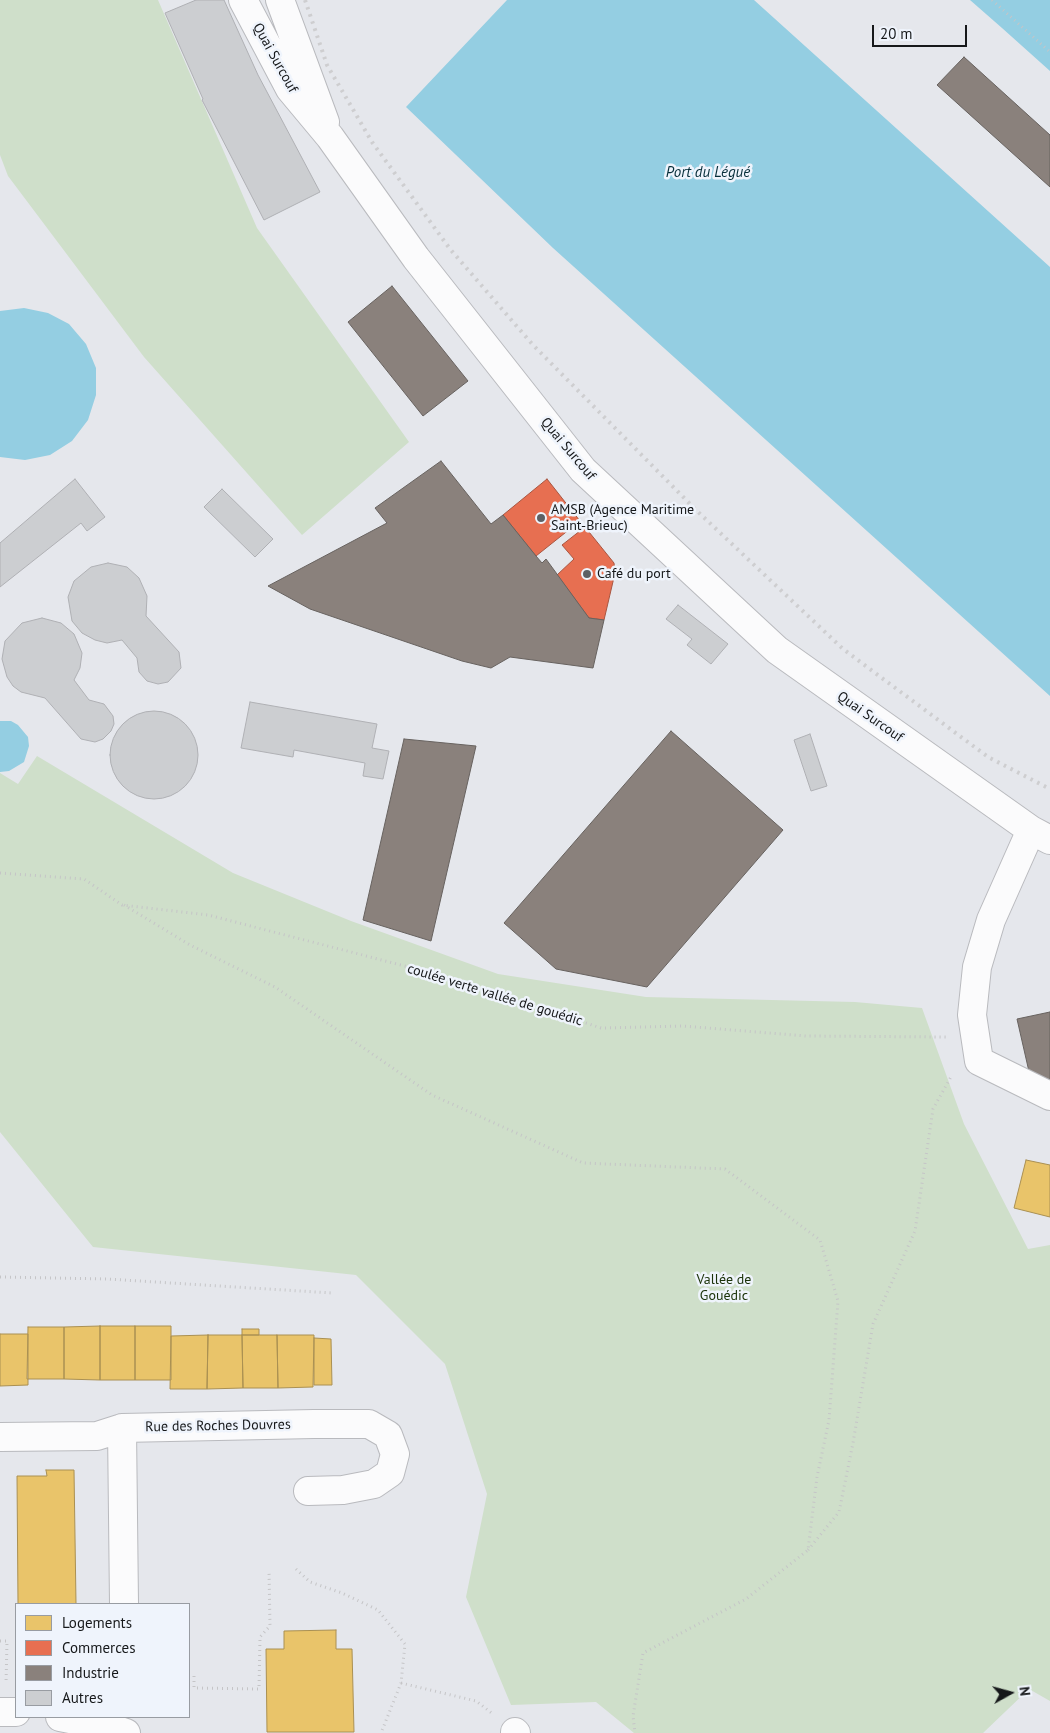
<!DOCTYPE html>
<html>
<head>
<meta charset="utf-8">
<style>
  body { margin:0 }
  #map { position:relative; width:1050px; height:1733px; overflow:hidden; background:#e5e7ec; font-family:"PT Sans",sans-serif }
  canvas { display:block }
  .legend { position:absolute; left:15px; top:1603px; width:175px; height:115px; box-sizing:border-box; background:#eff4fc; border:1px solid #989ca2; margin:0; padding:6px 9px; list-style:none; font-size:15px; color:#16181a }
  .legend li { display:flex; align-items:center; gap:10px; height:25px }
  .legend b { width:25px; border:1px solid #989ca2 }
  .north { position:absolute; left:985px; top:1668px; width:50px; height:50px; -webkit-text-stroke:4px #eff4fc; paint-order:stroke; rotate:83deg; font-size:14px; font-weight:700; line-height:20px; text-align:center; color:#16181a }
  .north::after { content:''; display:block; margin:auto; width:18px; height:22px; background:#16181a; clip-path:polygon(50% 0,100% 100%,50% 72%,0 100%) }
  .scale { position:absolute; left:872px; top:25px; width:95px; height:22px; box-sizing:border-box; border:2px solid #16181a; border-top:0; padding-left:6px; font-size:15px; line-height:18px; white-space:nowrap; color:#16181a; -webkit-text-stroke:4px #eff4fc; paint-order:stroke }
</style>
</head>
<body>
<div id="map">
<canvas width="1050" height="1733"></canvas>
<ul class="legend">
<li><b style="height:14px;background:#e9c46a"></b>Logements</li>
<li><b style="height:14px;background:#e76f51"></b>Commerces</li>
<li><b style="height:14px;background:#8a817c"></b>Industrie</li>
<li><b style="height:14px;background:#ccced1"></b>Autres</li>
</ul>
<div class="north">N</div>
<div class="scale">20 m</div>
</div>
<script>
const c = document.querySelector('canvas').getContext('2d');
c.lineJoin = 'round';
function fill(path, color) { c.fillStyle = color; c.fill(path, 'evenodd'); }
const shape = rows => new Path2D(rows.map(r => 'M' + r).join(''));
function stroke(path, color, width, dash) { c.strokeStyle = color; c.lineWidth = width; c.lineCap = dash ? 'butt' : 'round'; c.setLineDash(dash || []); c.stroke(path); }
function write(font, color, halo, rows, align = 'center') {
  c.font = font + ' "PT Sans",sans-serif'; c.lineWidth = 5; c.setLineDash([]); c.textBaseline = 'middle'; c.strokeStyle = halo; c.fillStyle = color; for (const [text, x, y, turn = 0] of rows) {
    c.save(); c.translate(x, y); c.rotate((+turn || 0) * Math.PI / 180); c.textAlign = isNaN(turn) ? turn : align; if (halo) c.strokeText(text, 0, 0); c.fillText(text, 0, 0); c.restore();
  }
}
const green = shape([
  [0,0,158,0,257,228,409,442,302,535,144,357,8,176,0,155],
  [37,756,233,873,351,921,498,974,646,997,855,1002,922,1008,964,1124,1028,1249,1050,1245,1050,1701,1029,1689,983,1733,634,1733,596,1702,511,1705,466,1597,487,1494,445,1364,356,1275,93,1247,0,1132,0,773,18,784]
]);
const water = shape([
  [507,0,754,0,1050,267,1050,696,553,248,406,107],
  [970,0,1050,0,1050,71,1002,28],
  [24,308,48,313,69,324,86,344,96,368,96,395,88,420,72,441,50,455,25,460,0,457,0,311],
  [0,721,11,721,18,725,28,737,29,746,24,762,9,771,0,772]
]);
const homes = shape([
  [1026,1160,1050,1165,1050,1217,1014,1208,1026,1160],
  [100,1326,135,1326,135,1380,100,1380,100,1326],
  [100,1326,100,1380,64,1379,64,1327,100,1326],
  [135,1326,171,1326,171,1380,135,1380,135,1326],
  [28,1327,64,1327,64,1379,27,1379,28,1327],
  [242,1329,259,1329,259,1335,242,1335,242,1329],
  [0,1334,28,1334,28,1385,0,1386,0,1334],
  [208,1335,242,1335,243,1388,207,1389,208,1335],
  [208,1335,207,1389,170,1389,171,1336,208,1335],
  [242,1335,277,1335,278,1388,243,1388,242,1335],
  [277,1335,314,1335,313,1387,278,1388,277,1335],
  [314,1338,331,1339,332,1385,314,1385,314,1338],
  [46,1470,74,1470,76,1604,18,1604,17,1476,47,1476,46,1470],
  [336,1630,336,1649,352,1649,354,1732,267,1732,266,1649,284,1649,284,1631,336,1630]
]);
const shops = shape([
  [547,479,580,521,536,556,503,515,547,479],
  [585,527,614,563,615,573,604,620,589,618,557,575,574,559,562,545,585,527]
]);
const industry = shape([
  [964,57,1050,135,1050,187,937,85,964,57],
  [392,286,468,381,423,416,348,322,392,286],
  [441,461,491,524,503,515,536,556,542,563,546,559,589,618,604,620,593,668,510,657,491,668,462,661,310,609,268,586,387,523,375,508,441,461],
  [671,731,783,830,647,987,556,969,504,923,671,731],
  [404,739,476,746,431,941,363,920,404,739],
  [1050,1012,1050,1082,1030,1076,1017,1019,1050,1012]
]);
const building = shape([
  [196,0,224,0,258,75,320,192,264,220,202,100,203,99,165,13,196,0],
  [75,479,105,517,87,531,81,523,0,587,0,543,75,479],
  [222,489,273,539,255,557,204,507,222,489],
  [108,563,127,567,139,578,147,596,146,616,179,652,181,668,168,682,158,684,147,681,139,672,137,658,122,640,107,643,95,640,82,633,72,621,68,597,74,581,91,567,108,563],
  [678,605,728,644,711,664,687,645,692,639,666,619,678,605],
  [42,618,61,623,74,634,82,653,80,668,74,680,89,700,104,704,113,716,114,724,111,731,103,739,95,742,81,739,45,698,21,692,13,686,7,677,2,659,5,641,22,623,42,618],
  [250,702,377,724,372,748,389,751,383,779,363,776,365,763,294,750,293,757,241,748,250,702],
  '110 755a44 44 0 1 1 88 0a44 44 0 1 1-88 0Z',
  [810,734,827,786,811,791,794,740,810,734]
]);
const path = shape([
  [992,0,1050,52],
  [0,873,84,879,122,905,208,915,455,979,601,1028,683,1026,806,1036,947,1037],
  [124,905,190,945,275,987,432,1095,583,1163,725,1169,820,1240,838,1301,829,1420,817,1477,808,1550,746,1599,643,1653,633,1716,635,1733],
  [0,1277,107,1279,332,1293],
  [808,1550,839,1512,853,1443,873,1324,915,1231,933,1109,952,1075],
  [296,1569,310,1582,342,1593,378,1610,405,1644,401,1683,381,1733],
  [0,1641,7,1641,6,1684],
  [189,1676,194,1676,194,1688,259,1689,260,1637,270,1626,269,1570],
  [401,1683,476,1701,493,1714]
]);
const minor = shape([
  [243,0,290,89,330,137,416,258,583,470,777,650,1031,830,1050,840],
  [280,0,325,122],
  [1031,830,991,920,977,967,972,1015,979,1061,1050,1096],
  [122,1428,124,1604],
  [0,1437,97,1436,122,1428,314,1424,369,1424,388,1435,395,1454,390,1473,374,1484,343,1490,308,1491],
  [0,1712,16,1712],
  [60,1717,105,1726,126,1733],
  [515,1732,516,1733]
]);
const rail = shape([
  [305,0,327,65,372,142,450,249,533,345,696,510,843,649,988,757,1050,789]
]);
const markers = [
  [541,518,5,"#5e6064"],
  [587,574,5,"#5e6064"]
];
const streetNames = [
  ["Quai Surcouf",275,58,61],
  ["Quai Surcouf",568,449,50],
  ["Quai Surcouf",870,717,35],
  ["coulée verte vallée de gouédic",495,995,17],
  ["Rue des Roches Douvres",218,1426,-1]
];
const poiNames = [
  ["AMSB (Agence Maritime",551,510],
  ["Saint-Brieuc)",551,526],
  ["Café du port",597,574]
];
const parkNames = [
  ["Vallée de",724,1280],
  ["Gouédic",724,1296]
];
const waterNames = [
  ["Port du Légué",708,173]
];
fill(green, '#cfdfca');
fill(water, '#94cee2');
fill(homes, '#e9c46a');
stroke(homes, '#aa9052', 1);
fill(shops, '#e76f51');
stroke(shops, '#a85540', 1);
fill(industry, '#8a817c');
stroke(industry, '#67625f', 1);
fill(building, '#ccced1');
stroke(building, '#afb0b4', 1);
stroke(minor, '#b9babe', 30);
stroke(path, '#c5c5c7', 3, [1, 4]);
stroke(minor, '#fbfbfc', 28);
stroke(rail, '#ceced0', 4, [2.5, 5]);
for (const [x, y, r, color] of markers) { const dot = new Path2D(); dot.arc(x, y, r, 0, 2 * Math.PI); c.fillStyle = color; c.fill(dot); stroke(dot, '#eff4fc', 2); }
write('14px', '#16181a', '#eff4fc', streetNames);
write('14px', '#16181a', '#eff4fc', poiNames, 'left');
write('14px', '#1b330a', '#eff4fc', parkNames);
write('italic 15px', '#062e3a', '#eff4fc', waterNames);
</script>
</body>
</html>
